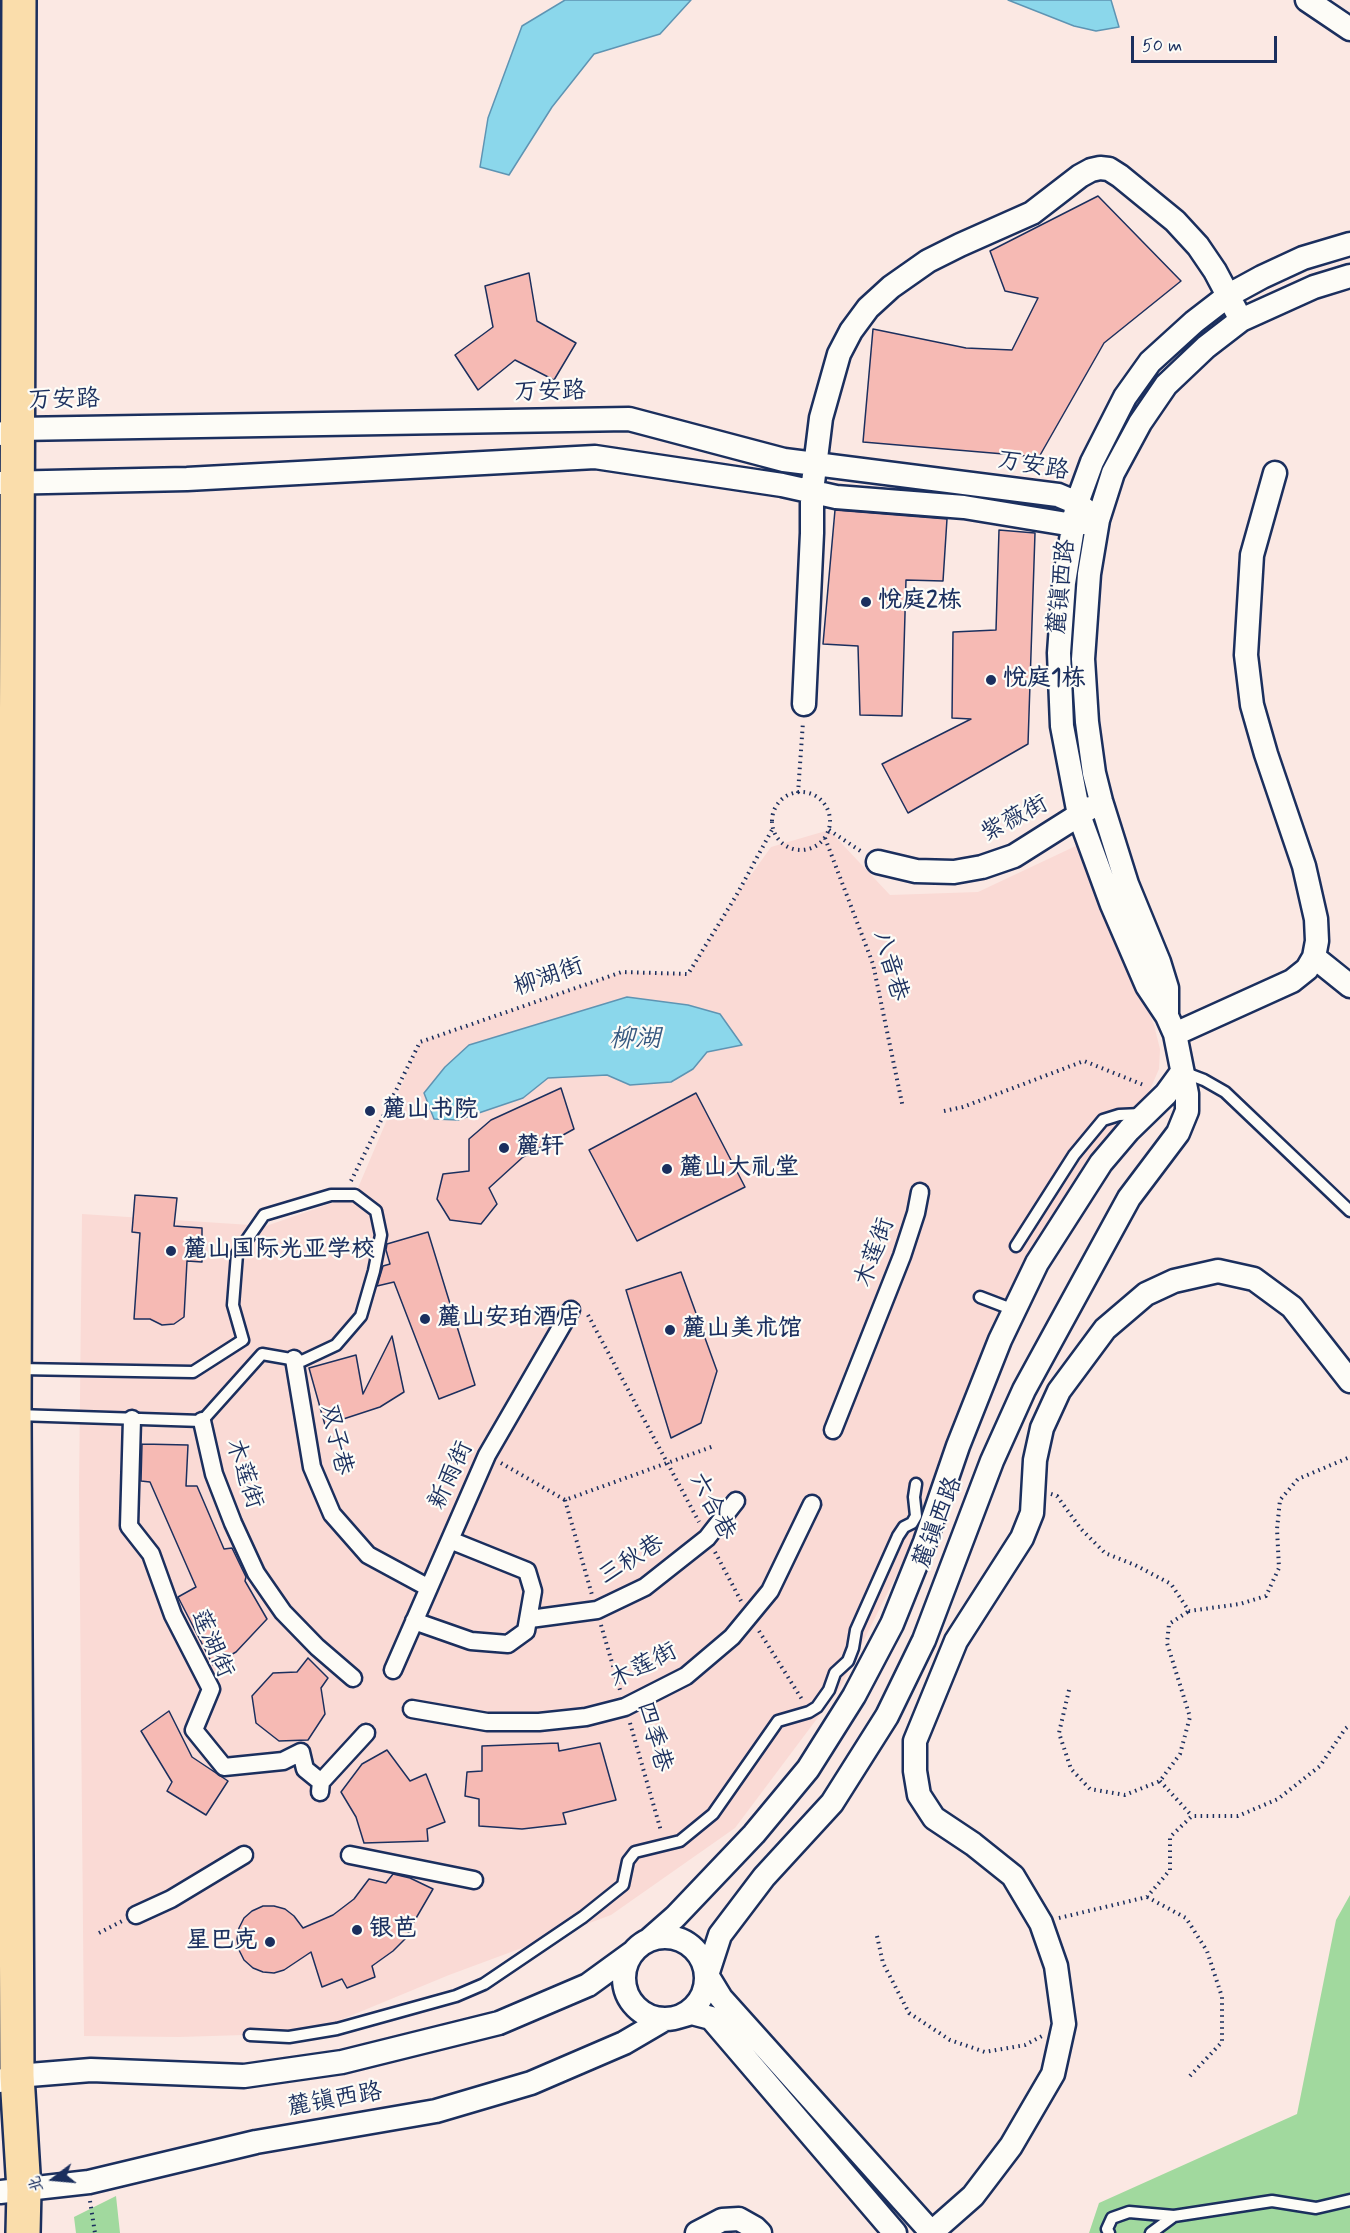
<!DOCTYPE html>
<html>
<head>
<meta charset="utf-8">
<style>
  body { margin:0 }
  #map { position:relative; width:1350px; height:2233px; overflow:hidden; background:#fbe8e3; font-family:Mynerve,"LXGW WenKai TC",sans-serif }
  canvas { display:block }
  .north { position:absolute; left:24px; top:2149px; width:60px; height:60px; -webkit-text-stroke:4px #fdfcf7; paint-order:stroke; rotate:254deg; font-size:16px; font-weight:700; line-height:24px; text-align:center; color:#1b2f5e }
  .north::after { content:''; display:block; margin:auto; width:21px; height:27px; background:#1b2f5e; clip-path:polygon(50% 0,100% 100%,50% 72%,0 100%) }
  .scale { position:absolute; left:1131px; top:36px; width:146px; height:27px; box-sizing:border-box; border:3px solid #1b2f5e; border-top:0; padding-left:8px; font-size:18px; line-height:21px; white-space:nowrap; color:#1b2f5e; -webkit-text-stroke:4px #fdfcf7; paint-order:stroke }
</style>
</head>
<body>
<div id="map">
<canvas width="1350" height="2233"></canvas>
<div class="north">北</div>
<div class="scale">50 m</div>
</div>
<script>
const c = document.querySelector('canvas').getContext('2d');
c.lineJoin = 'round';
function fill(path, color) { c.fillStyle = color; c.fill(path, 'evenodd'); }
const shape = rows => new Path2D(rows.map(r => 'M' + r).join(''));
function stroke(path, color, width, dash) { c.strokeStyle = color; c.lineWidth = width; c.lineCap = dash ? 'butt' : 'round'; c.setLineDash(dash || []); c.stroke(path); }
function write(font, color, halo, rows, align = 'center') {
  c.font = font + ' Mynerve,"LXGW WenKai TC",sans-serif'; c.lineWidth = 4.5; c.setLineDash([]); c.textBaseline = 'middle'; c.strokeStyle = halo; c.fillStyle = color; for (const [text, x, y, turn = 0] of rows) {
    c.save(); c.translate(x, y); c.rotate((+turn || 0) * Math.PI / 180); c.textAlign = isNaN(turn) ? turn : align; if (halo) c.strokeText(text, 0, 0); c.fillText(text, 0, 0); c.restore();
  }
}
const built = shape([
  [829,830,890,895,978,892,1080,844,1154,1025,1160,1049,1159,1069,1149,1092,990,1342,902,1564,840,1688,735,1828,611,1915,449,1975,309,2033,179,2037,84,2036,79,1489,82,1214,266,1226,355,1195,420,1042,622,972,688,974,736,896,771,847]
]);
const green = shape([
  [1350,1895,1350,2233,1089,2233,1099,2203,1297,2114,1336,1920],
  [116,2196,120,2233,76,2233,74,2217]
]);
const water = shape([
  [565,0,691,0,660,34,594,54,552,107,509,175,480,167,488,118,522,26,565,0],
  [1008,0,1111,0,1119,27,1096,31,1074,26,1008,0],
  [627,997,688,1005,720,1014,742,1045,707,1052,693,1069,671,1082,630,1085,607,1075,548,1078,523,1098,458,1120,434,1119,424,1093,445,1067,469,1045,627,997]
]);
const building = shape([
  [1098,196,1181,281,1104,343,1039,457,863,442,873,329,966,348,1012,350,1038,298,1005,291,990,251,1098,196],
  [529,273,537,321,576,343,554,380,515,360,478,390,455,355,493,327,485,286,529,273],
  [835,510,947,519,943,581,906,580,902,716,860,715,858,646,823,644,835,510],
  [999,530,1035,533,1028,744,908,813,882,764,971,719,952,718,953,632,996,630,999,530],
  [561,1088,574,1129,523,1157,489,1188,497,1204,481,1224,450,1220,437,1199,443,1174,469,1171,469,1139,491,1120,561,1088],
  [696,1093,745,1187,637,1241,589,1150,696,1093],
  [135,1195,177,1198,174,1226,202,1228,202,1262,187,1261,184,1317,174,1324,162,1325,150,1319,134,1319,140,1233,132,1232,135,1195],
  [428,1232,475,1385,439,1399,394,1282,377,1286,383,1266,390,1264,386,1250,387,1244,428,1232],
  [681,1272,717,1371,701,1423,671,1438,626,1290,681,1272],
  [392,1336,404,1392,380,1407,325,1425,309,1368,356,1355,363,1394,392,1336],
  [142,1444,188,1445,186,1486,197,1486,224,1549,232,1548,246,1577,245,1581,267,1619,236,1652,213,1665,178,1597,196,1587,150,1482,141,1481,142,1444],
  [308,1658,328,1678,321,1688,325,1714,308,1740,279,1741,256,1723,252,1696,273,1673,297,1672,308,1658],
  [169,1711,192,1757,228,1781,206,1815,167,1791,172,1782,141,1731,169,1711],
  [558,1743,559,1751,600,1743,616,1800,563,1813,566,1824,522,1829,479,1826,479,1799,465,1796,467,1772,482,1771,482,1746,558,1743],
  [387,1750,410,1781,426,1774,445,1822,427,1829,428,1841,364,1843,356,1817,341,1792,362,1764,387,1750],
  [393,1874,410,1878,433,1889,408,1932,410,1934,393,1951,372,1966,375,1977,347,1988,342,1979,322,1987,311,1952,284,1970,274,1973,263,1972,253,1968,244,1960,239,1950,237,1939,239,1928,244,1918,252,1911,263,1906,274,1906,285,1909,294,1916,303,1928,333,1915,354,1899,369,1879,386,1883,393,1874]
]);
const path = shape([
  '772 821a29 29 0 1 1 58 0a29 29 0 1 1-58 0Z',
  [798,793,803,722],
  [829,830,862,852],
  [825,838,873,964,903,1108],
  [944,1111,963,1107,1084,1061,1146,1086],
  [351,1181,420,1042,622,972,688,974,736,896,773,828],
  [588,1315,699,1522],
  [501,1463,565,1500,714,1446],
  [1051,1494,1057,1496,1081,1529,1105,1553,1135,1565,1171,1584,1189,1611,1240,1604,1266,1596,1279,1568,1277,1529,1280,1500,1298,1479,1350,1457],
  [565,1500,592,1595],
  [715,1552,741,1601],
  [601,1625,620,1690],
  [759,1631,803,1701],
  [1069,1690,1059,1733,1071,1769,1090,1789,1125,1795,1160,1781,1180,1754,1190,1717,1167,1643,1169,1624,1189,1611],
  [630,1723,661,1831],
  [1160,1781,1192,1816],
  [1147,1897,1186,1918,1207,1951,1222,1997,1222,2042,1189,2077],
  [1059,1918,1147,1897,1170,1870,1170,1837,1192,1816,1238,1816,1278,1799,1320,1766,1345,1729,1350,1725],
  [99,1933,122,1921],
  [877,1936,883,1963,909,2013,950,2040,985,2052,1025,2045,1042,2036],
  [90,2201,95,2233]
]);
const service = shape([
  [1183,1072,1204,1080,1225,1092,1350,1211],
  [1016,1246,1074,1155,1103,1120,1119,1115,1141,1114],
  [980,1297,1014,1310],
  [17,1415,202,1421,262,1354,302,1361,336,1345,361,1316,374,1271,381,1235,376,1211,355,1195,331,1195,264,1215,237,1254,233,1305,243,1340,193,1372,19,1369],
  [250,2035,289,2037,337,2029,456,1996,484,1984,583,1917,623,1885,628,1861,635,1852,680,1841,713,1814,778,1721,809,1712,817,1707,829,1690,835,1673,848,1661,853,1648,856,1630,898,1536,904,1527,912,1523,916,1516,914,1497,916,1484],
  [1109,2233,1107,2229,1112,2218,1129,2212,1174,2216,1272,2201,1316,2208,1350,2200],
  [1151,2233,1174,2216]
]);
const pedestrian = shape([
  [294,1359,312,1467,332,1514,368,1555,429,1588],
  [132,1419,129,1526,151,1554,173,1615,211,1689,194,1730,224,1767,283,1761,301,1752,305,1769,321,1782],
  [202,1421,214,1474,233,1523,256,1573,283,1612,317,1647,353,1678],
  [833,1430,902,1256,916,1213,920,1192],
  [530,1619,597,1610,645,1587,707,1538,736,1501],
  [414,1621,471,1641,508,1644,526,1631,533,1591,527,1571,450,1540],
  [393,1670,487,1455,571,1310],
  [412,1709,487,1722,539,1722,586,1717,625,1707,686,1676,732,1637,770,1591,812,1504],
  [320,1792,321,1782,366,1733],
  [350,1855,474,1880],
  [136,1915,171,1899,244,1855]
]);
const minor = shape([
  [1307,0,1350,29],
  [0,434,17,429,629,419,784,460,1058,495,1077,503,1098,520],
  [0,483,187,479,595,457,782,485,836,497,964,507,1073,525,1088,522],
  [804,704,812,533,812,491,821,418,839,354,851,331,868,308,891,287,928,261,960,245,1032,213,1080,176,1091,170,1100,168,1109,169,1120,176,1175,221,1198,246,1215,271,1241,320],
  [878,862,916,871,954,872,982,867,1014,856,1090,808],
  [1314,957,1350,986],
  [1167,1016,1167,988,1159,962,1127,884,1101,801,1094,773,1087,722,1083,659,1089,574,1098,520,1113,473,1140,423,1166,385,1206,347,1241,320,1314,287,1350,276],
  [1175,1034,1292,981,1307,969,1314,957,1317,941,1316,919,1304,866,1266,754,1252,705,1246,655,1252,555,1275,473],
  '624 1978a41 41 0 1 1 82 0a41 41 0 1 1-82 0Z',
  [650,1939,675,1917,754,1834,808,1769,854,1696,892,1624,925,1542,958,1446,1000,1340,1037,1263,1101,1163,1129,1130,1166,1094,1182,1072],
  [678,2017,692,2013,711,2018,895,2233],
  [0,2081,17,2076,91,2070,244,2076,342,2062,499,2023,588,1985,632,1953],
  [0,2192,89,2182,256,2142,436,2111,531,2083,624,2043,665,2019],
  [697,2233,722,2220,739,2219,755,2228,760,2233],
  [931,2233,973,2196,1011,2146,1053,2074,1064,2024,1056,1966,1041,1923,1013,1876,973,1844,934,1818,919,1795,915,1771,915,1741,956,1641,1022,1538,1032,1513,1035,1460,1042,1428,1059,1391,1105,1329,1146,1294,1174,1281,1218,1271,1254,1279,1292,1307,1350,1381],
  [932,2233,721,1998,707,1975,720,1935,764,1877,832,1803,887,1716,924,1640,992,1461,1024,1390,1129,1198,1178,1133,1187,1111,1187,1094,1175,1034,1167,1016,1147,986,1112,905,1079,815,1062,726,1059,653,1064,583,1077,503,1092,462,1125,397,1150,362,1194,322,1229,295,1262,277,1303,258,1350,244]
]);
const trunk = shape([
  [19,0,14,1415,17,2076,24,2190,23,2233]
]);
const markers = [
  [866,602,6,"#1b2f5e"],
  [991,680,6,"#1b2f5e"],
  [370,1111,6,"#1b2f5e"],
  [504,1148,6,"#1b2f5e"],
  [667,1169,6,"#1b2f5e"],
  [171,1251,6,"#1b2f5e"],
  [425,1319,6,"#1b2f5e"],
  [670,1330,6,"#1b2f5e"],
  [357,1930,6,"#1b2f5e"],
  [270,1942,6,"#1b2f5e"]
];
const streetNames = [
  ["万安路",550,393,-1],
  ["万安路",64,401,-1],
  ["万安路",1033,467,10],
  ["麓镇西路",1063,587,-84],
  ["紫薇街",1015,820,-28],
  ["八音巷",889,966,74],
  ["柳湖街",549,978,-19],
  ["木莲街",876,1253,-70],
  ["双子巷",335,1440,77],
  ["木莲街",243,1474,72],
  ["新雨街",452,1476,-65],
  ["六合巷",711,1507,62],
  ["麓镇西路",939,1523,-69],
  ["三秋巷",632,1561,-32],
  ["莲湖街",211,1644,66],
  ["木莲街",644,1667,-27],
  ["四季巷",653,1737,74],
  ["麓镇西路",335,2101,-10]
];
const poiNames = [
  ["悦庭2栋",878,602],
  ["悦庭1栋",1003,680],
  ["麓山书院",382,1111],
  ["麓轩",516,1148],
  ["麓山大礼堂",679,1169],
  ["麓山国际光亚学校",183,1251],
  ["麓山安珀酒店",437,1319],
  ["麓山美术馆",682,1330],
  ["银芭",369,1930],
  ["星巴克",258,1942,"right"]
];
const waterNames = [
  ["柳湖",635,1041]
];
fill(built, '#fadad5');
fill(green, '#a1d99e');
fill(water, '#8bd7eb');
stroke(water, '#5e94b3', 1.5);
fill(building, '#f6bab4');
stroke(building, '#1b2f5e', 1.5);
stroke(service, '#1b2f5e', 15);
stroke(pedestrian, '#1b2f5e', 21);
stroke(minor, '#1b2f5e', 27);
stroke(trunk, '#1b2f5e', 38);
stroke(path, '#1b2f5e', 4, [1.5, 4.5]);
stroke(service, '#fdfcf7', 10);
stroke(pedestrian, '#fdfcf7', 16);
stroke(minor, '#fdfcf7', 22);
stroke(trunk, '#faddab', 33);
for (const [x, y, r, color] of markers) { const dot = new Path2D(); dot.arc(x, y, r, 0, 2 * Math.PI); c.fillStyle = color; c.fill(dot); stroke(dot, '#fdfcf7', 2); }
write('24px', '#1b2f5e', '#fdfcf7', streetNames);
write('bold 24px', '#1b2f5e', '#fdfcf7', poiNames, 'left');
write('italic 26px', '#375981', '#fdfcf7', waterNames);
</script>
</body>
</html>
